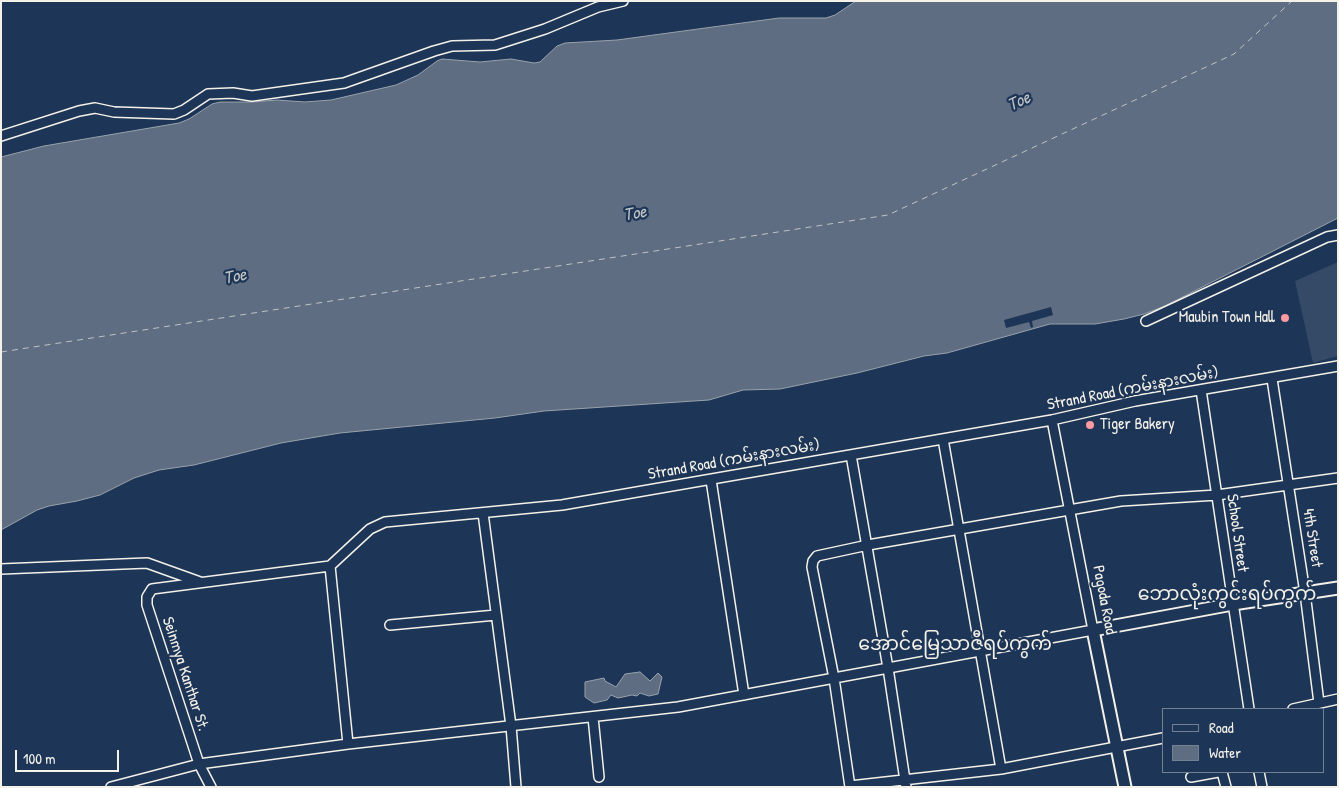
<!DOCTYPE html>
<html>
<head>
<meta charset="utf-8">
<style>
  body { margin:0 }
  #map { position:relative; width:1339px; height:788px; overflow:hidden; background:#1d3557; font-family:"Patrick Hand",sans-serif }
  canvas { display:block }
  .frame { position:absolute; inset:0; border:2px solid #f4f1e8; pointer-events:none }
  .legend { position:absolute; left:1162px; top:708px; width:162px; height:65px; box-sizing:border-box; background:#1d3557; border:1px solid #738091; margin:0; padding:6px 9px; list-style:none; font-size:15px; color:#f4f1e8 }
  .legend li { display:flex; align-items:center; gap:10px; height:25px }
  .legend b { width:25px; border:1px solid #738091 }
  .scale { position:absolute; left:15px; top:750px; width:104px; height:22px; box-sizing:border-box; border:2px solid #f4f1e8; border-top:0; padding-left:6px; font-size:15px; line-height:18px; white-space:nowrap; color:#f4f1e8; -webkit-text-stroke:4px #1d3557; paint-order:stroke }
</style>
</head>
<body>
<div id="map">
<canvas width="1339" height="788"></canvas>
<div class="frame"></div>
<ul class="legend">
<li><b style="height:6px;background:#1d3557"></b>Road</li>
<li><b style="height:14px;background:#5e6d82"></b>Water</li>
</ul>
<div class="scale">100 m</div>
</div>
<script>
const c = document.querySelector('canvas').getContext('2d');
c.lineJoin = 'round';
function fill(path, color) { c.fillStyle = color; c.fill(path, 'evenodd'); }
const shape = rows => new Path2D(rows.map(r => 'M' + r).join(''));
function stroke(path, color, width, dash) { c.strokeStyle = color; c.lineWidth = width; c.lineCap = dash ? 'butt' : 'round'; c.setLineDash(dash || []); c.stroke(path); }
function write(font, color, halo, rows, align = 'center') {
  c.font = font + ' "Patrick Hand","Noto Sans Myanmar",sans-serif'; c.lineWidth = 4.5; c.setLineDash([]); c.textBaseline = 'middle'; c.strokeStyle = halo; c.fillStyle = color; for (const [text, x, y, turn = 0] of rows) {
    c.save(); c.translate(x, y); c.rotate((+turn || 0) * Math.PI / 180); c.textAlign = isNaN(turn) ? turn : align; if (halo) c.strokeText(text, 0, 0); c.fillText(text, 0, 0); c.restore();
  }
}
const green = shape([
  [1338,262,1338,356,1313,363,1295,281]
]);
const water = shape([
  [856,1,1338,1,1338,218,1165,306,1144,314,1124,319,1095,324,1050,324,947,353,924,356,857,373,780,389,743,390,709,400,544,411,495,418,340,433,281,443,194,465,159,470,134,478,100,495,77,501,49,506,37,510,1,530,1,157,44,146,179,123,189,119,212,104,220,102,252,102,277,100,305,102,331,100,396,85,418,75,437,61,442,59,480,62,511,59,534,63,540,62,557,46,565,43,617,40,779,18,826,18,835,15,856,1],
  [640,672,650,681,658,673,662,677,658,694,649,696,640,693,637,696,632,695,618,698,611,695,607,700,594,703,585,697,585,682,604,678,605,681,616,687,625,674,640,672]
]);
const pier = shape([
  [1051,307,1053,315,1032,321,1033,327,1031,328,1029,322,1006,328,1004,320]
]);
const ferry = shape([
  [1,352,888,215,1234,54,1292,1]
]);
const minor = shape([
  [1,136,79,111,95,108,114,112,174,114,184,110,208,94,233,93,252,96,344,83,434,51,452,46,495,45,545,29,598,7,623,1],
  [1146,321,1327,237,1338,235],
  [1272,379,1305,593,1319,703],
  [1201,390,1249,709],
  [943,439,1001,769],
  [851,455,888,668,906,787],
  [711,480,744,695],
  [483,513,511,726,516,787],
  [330,566,348,744],
  [1,569,147,563,200,582],
  [390,625,496,615],
  [1293,709,1338,699],
  [593,717,599,777],
  [1222,772,1226,787],
  [1259,772,1262,787],
  [1191,777,1218,772],
  [850,786,1001,769,1163,738],
  [111,787,199,764,348,744,678,707,1093,630,1052,420],
  [211,787,199,764,147,605,147,597,152,589,330,566,370,529,385,522,562,505,1052,420,1135,401,1338,366],
  [850,787,834,678,812,567,813,561,817,556,868,545,1121,501,1217,495,1338,478]
]);
const major = shape([
  [1125,787,1093,630,1233,604,1338,588]
]);
const markers = [
  [1285,318,5,"#ff9aa2"],
  [1090,425,5,"#ff9aa2"]
];
const poiNames = [
  ["Maubin Town Hall",1275,318],
  ["Tiger Bakery",1100,425,"left"]
];
const streetNames = [
  ["Strand Road (ကမ်းနားလမ်း)",1133,389,-11],
  ["Strand Road (ကမ်းနားလမ်း)",734,460,-10],
  ["School Street",1237,533,82],
  ["4th Street",1312,538,81],
  ["Pagoda Road",1104,600,79],
  ["Seinmya Kanthar St.",185,674,72]
];
const waterNames = [
  ["Toe",1019,102,-25],
  ["Toe",635,214,-10],
  ["Toe",235,277,-11]
];
const quarterNames = [
  ["ဘောလုံးကွင်းရပ်ကွက်",1227,595],
  ["အောင်မြေသာဇီရပ်ကွက်",955,645]
];
fill(green, '#354a67');
fill(water, '#5e6d82');
stroke(water, '#9aa2ab', 1);
fill(pier, '#1d3557');
stroke(ferry, '#c0c3c4', 1, [6, 5]);
stroke(minor, '#f4f1e8', 12);
stroke(major, '#f4f1e8', 15);
stroke(minor, '#1d3557', 9);
stroke(major, '#1d3557', 11);
for (const [x, y, r, color] of markers) { const dot = new Path2D(); dot.arc(x, y, r, 0, 2 * Math.PI); c.fillStyle = color; c.fill(dot); stroke(dot, '#1d3557', 2); }
write('16px', '#f4f1e8', '#1d3557', poiNames, 'right');
write('16px', '#f4f1e8', '#1d3557', streetNames);
write('italic 18px', '#c0c3c4', '#1d3557', waterNames);
write('19px', '#f4f1e8', '#1d3557', quarterNames);
</script>
</body>
</html>
